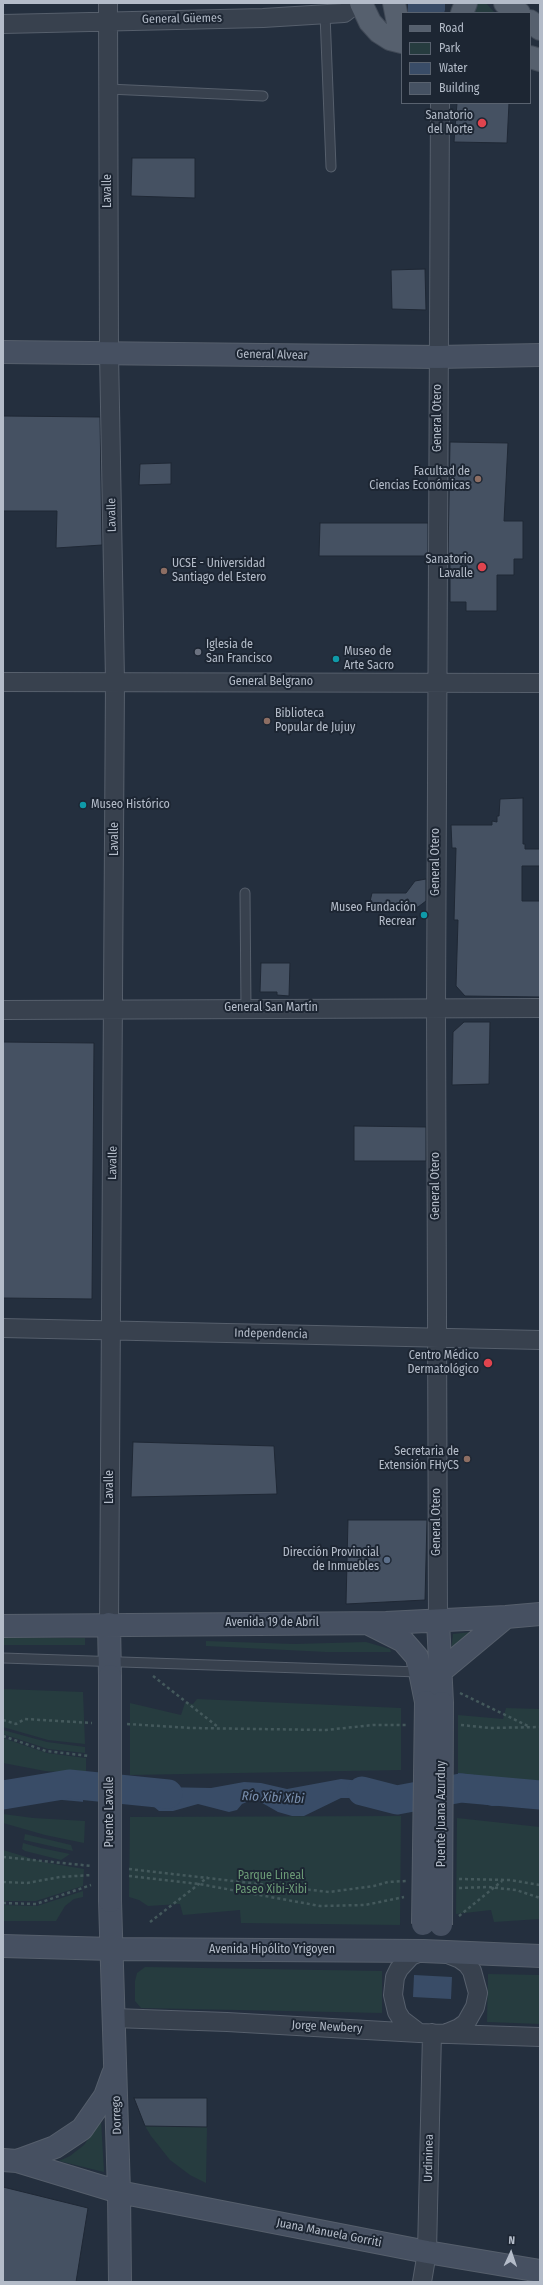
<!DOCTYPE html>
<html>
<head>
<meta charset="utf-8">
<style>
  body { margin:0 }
  #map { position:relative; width:543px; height:2285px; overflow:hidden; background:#242f3e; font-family:"Fira Sans Condensed",sans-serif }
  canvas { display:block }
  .frame { position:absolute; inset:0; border:4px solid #b4bcc9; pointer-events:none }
  .legend { position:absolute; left:401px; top:12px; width:130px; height:92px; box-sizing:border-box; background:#1d2633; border:1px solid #59626f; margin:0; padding:5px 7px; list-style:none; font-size:12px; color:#b4bcc9 }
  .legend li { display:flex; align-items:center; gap:8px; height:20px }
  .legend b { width:20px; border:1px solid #59626f }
  .north { position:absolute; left:491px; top:2233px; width:40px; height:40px; -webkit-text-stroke:3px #1d2633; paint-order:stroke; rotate:3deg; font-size:11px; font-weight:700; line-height:16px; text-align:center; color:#b4bcc9 }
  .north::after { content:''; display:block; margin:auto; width:14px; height:18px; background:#b4bcc9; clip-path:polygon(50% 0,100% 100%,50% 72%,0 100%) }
</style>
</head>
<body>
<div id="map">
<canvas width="543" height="2285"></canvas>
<div class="frame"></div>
<ul class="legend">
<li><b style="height:5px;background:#56606e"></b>Road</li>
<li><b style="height:11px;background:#263c3f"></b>Park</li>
<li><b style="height:11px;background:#394c67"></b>Water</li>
<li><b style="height:11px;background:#455162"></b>Building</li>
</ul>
<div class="north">N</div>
</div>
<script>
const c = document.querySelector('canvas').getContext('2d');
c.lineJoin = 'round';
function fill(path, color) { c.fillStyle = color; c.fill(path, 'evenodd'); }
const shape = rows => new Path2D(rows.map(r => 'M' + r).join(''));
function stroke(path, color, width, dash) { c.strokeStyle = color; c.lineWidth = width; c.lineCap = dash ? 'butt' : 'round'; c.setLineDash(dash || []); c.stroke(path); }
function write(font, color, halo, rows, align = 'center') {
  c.font = font + ' "Fira Sans Condensed",sans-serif'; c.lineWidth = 4; c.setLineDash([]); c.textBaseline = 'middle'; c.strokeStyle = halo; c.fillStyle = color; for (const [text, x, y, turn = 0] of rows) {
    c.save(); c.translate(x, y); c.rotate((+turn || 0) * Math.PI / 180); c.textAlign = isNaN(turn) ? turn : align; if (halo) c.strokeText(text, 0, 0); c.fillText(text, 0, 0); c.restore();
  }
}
const green = shape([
  [475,3,486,3,495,13,474,13],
  [471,1632,451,1652,453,1634],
  [3,1638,85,1638,85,1645,3,1645],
  [206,1641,294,1644,366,1642,390,1649,391,1652,326,1652,206,1646],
  [3,1689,83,1692,85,1744,48,1740,3,1727],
  [197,1699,401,1708,401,1770,130,1775,130,1703,181,1715,185,1703,193,1704],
  [506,1708,540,1709,540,1783,458,1773,458,1715,503,1719],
  [3,1730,47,1742,85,1747,85,1753,48,1749,3,1734],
  [3,1738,47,1753,86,1758,86,1774,45,1771,3,1763],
  [3,1814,33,1818,85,1821,84,1843,45,1835,3,1823],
  [401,1816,400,1925,241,1923,240,1910,183,1915,180,1904,148,1906,139,1900,129,1897,130,1817],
  [457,1818,540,1827,540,1919,494,1922,491,1910,456,1914],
  [25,1834,71,1845,73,1851,24,1840],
  [23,1843,41,1848,70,1854,61,1860,25,1851,22,1849],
  [3,1850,43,1862,84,1869,83,1886,36,1901,3,1901],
  [83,1891,83,1897,74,1899,65,1906,56,1921,3,1921,3,1905,37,1906],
  [145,1967,382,1971,382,2013,141,2008,135,2001,135,1981,137,1973],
  [488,1974,540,1975,540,2024,487,2022],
  [101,2120,104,2172,59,2161,70,2156,84,2145],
  [145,2126,207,2127,206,2183,190,2175,170,2160,151,2136]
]);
const water = shape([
  [408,3,445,3,445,10,444,13,408,13],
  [458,1773,540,1783,540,1804,492,1806,457,1798],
  [63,1776,86,1776,85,1802,51,1799,3,1802,3,1780,49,1779],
  [341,1779,361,1781,388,1789,401,1788,401,1811,373,1806,354,1798,341,1798,304,1816,292,1816,278,1812,257,1800,249,1801,242,1804,237,1810,229,1812,198,1804,173,1811,159,1811,153,1806,129,1802,130,1783,160,1787,211,1788,244,1782,261,1783,287,1789],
  [414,1975,452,1977,451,1999,413,1997]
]);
const pier = shape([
  [83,1774,88,1776,87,1802,85,1804,83,1804]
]);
const river = shape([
  [362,1791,397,1800,461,1788,540,1795],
  [3,1795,69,1784,168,1794]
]);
const building = shape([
  [457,103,509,103,507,143,454,142,457,103],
  [132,158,195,158,195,198,131,196,132,158],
  [425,269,426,310,392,309,391,270,425,269],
  [3,416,100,417,102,545,56,548,57,511,3,511,3,416],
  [450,442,508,443,504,521,523,521,523,559,514,559,514,575,497,575,497,611,466,611,466,602,450,602,450,556,448,556,450,442],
  [171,463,171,484,139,485,140,464,171,463],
  [320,523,428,523,428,556,319,556,320,523],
  [523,798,523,844,525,844,525,849,540,849,540,866,522,866,522,901,540,901,540,997,465,996,456,986,458,920,454,920,456,848,452,848,451,825,492,825,492,821,497,822,497,816,499,816,500,799,523,798],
  [426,879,426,901,418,907,368,910,372,893,406,893,415,881,426,879],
  [261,963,290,963,289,996,277,995,277,992,260,992,261,963],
  [464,1022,490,1022,489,1084,452,1085,453,1032,464,1022],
  [3,1042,94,1043,92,1299,3,1298,3,1042],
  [354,1126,426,1127,426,1161,354,1161,354,1126],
  [133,1442,274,1446,277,1494,131,1497,133,1442],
  [348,1520,427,1520,425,1600,346,1604,348,1520],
  [134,2098,207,2098,207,2127,145,2126,134,2098],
  [3,2187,88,2208,76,2282,3,2282,3,2187]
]);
const path = shape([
  [153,1676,218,1727],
  [460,1693,530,1727],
  [3,1720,16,1724,25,1719,92,1723],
  [127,1724,191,1728,326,1730,373,1725,408,1725],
  [461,1725,490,1728,540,1727],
  [3,1736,46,1751,89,1756],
  [3,1857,92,1866],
  [129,1869,329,1892,374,1886,388,1882,406,1881],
  [129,1876,199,1884,320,1906,365,1905,404,1897],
  [459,1879,510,1880,540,1885],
  [3,1882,27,1883,60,1877,92,1875],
  [459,1888,488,1887,516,1890,540,1898],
  [3,1903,36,1904,91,1885],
  [459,1916,502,1881],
  [150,1922,208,1877]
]);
const lane = shape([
  [325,14,331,167],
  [108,89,263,96],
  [245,893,246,1008],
  [3,1658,419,1672]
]);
const street = shape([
  [108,3,109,352,115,681,109,1624],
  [3,24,263,18,344,13,357,3],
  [3,682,540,683],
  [3,1010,540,1008],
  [3,1328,540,1340],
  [438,1621,436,1008,440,103],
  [445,1953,460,1959,467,1964,472,1971,478,1993,475,2007,466,2023,459,2028,447,2033],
  [114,2018,227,2022,419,2033,540,2037],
  [419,2033,402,2020,397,2012,393,1995,395,1977,399,1969,411,1956,423,1951],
  [422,2282,427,2252,432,2033]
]);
const secondary = shape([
  [3,352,438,357,540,355],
  [438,1621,442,1703],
  [109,1624,110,1676],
  [371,1625,403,1641,417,1657,426,1702],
  [3,1626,386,1623,506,1617,540,1614],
  [440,1672,506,1617],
  [110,1901,119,2192,120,2282],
  [3,1946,112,1949,423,1951,540,1956],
  [3,2160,17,2161,119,2192,427,2252,540,2271],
  [17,2161,55,2147,82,2129,105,2096,113,2074]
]);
const primary = shape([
  [361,3,370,22,379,32,390,39,402,42],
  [394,3,398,23,402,28],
  [505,3,519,13],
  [462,13,466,3],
  [530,21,540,29],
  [530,57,540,60]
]);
const secondaryBridge = shape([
  [110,1676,110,1901],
  [423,1924,426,1702],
  [441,1925,442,1703]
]);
const markers = [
  [482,123,5,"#e0444e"],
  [478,479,4,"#8d6e63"],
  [482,567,5,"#e0444e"],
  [164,571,4,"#8d6e63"],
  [198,652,4,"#6b7280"],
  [336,659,4,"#0f9aa8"],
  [267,721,4,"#8d6e63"],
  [83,805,4,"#0f9aa8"],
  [424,915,4,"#0f9aa8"],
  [488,1363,5,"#e0444e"],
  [467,1459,4,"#8d6e63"],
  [387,1560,4,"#5c6f8a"]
];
const streetNames = [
  ["General Güemes",182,19,-1],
  ["Lavalle",108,191,-90],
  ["General Alvear",272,355,1],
  ["General Otero",438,418,-90],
  ["Lavalle",112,515,-91],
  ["General Belgrano",271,682],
  ["Lavalle",115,839,-90],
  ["General Otero",436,862,-90],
  ["General San Martín",271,1008],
  ["Lavalle",113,1163,-89],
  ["General Otero",436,1186,-90],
  ["Independencia",271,1334,1],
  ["Lavalle",110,1487,-90],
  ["General Otero",437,1522,-90],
  ["Avenida 19 de Abril",272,1623],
  ["Puente Lavalle",110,1812,-90],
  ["Puente Juana Azurduy",442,1814,-90],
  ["Avenida Hipólito Yrigoyen",272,1950],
  ["Jorge Newbery",327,2027,3],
  ["Dorrego",117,2115,-92],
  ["Urdininea",429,2158,-89],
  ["Juana Manuela Gorriti",329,2233,11]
];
const poiNames = [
  ["Sanatorio",473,116],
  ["del Norte",473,130],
  ["Facultad de",470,472],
  ["Ciencias Económicas",470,486],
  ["Sanatorio",473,560],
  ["Lavalle",473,574],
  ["UCSE - Universidad",172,564,"left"],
  ["Santiago del Estero",172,578,"left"],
  ["Iglesia de",206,645,"left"],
  ["San Francisco",206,659,"left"],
  ["Museo de",344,652,"left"],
  ["Arte Sacro",344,666,"left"],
  ["Biblioteca",275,714,"left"],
  ["Popular de Jujuy",275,728,"left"],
  ["Museo Histórico",91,805,"left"],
  ["Museo Fundación",416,908],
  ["Recrear",416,922],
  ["Centro Médico",479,1356],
  ["Dermatológico",479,1370],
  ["Secretaria de",459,1452],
  ["Extensión FHyCS",459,1466],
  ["Dirección Provincial",379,1553],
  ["de Inmuebles",379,1567]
];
const parkNames = [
  ["Parque Lineal",271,1876],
  ["Paseo Xibi-Xibi",271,1890]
];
const waterNames = [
  ["Río Xibi Xibi",273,1798,3]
];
fill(green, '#263c3f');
fill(water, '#394c67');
fill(pier, '#242f3e');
stroke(river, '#394c67', 29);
fill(building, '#455162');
stroke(building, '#1f2835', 1);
stroke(lane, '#565f6c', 11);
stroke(street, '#565f6c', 20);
stroke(secondary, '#565f6c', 24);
stroke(primary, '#414a57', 24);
stroke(path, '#44595c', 2.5, [3, 3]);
stroke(lane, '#38414e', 9);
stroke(street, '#38414e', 18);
stroke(secondary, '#465061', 22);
stroke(primary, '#56606e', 22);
stroke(secondaryBridge, '#565f6c', 24, []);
stroke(secondaryBridge, '#465061', 22);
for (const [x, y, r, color] of markers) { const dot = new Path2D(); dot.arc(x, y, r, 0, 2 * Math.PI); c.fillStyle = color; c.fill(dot); stroke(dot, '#1d2633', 1.5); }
write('12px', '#b4bcc9', '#1d2633', streetNames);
write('12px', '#b4bcc9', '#1d2633', poiNames, 'right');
write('12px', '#6b9a76', '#1d2633', parkNames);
write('italic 13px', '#7c92b1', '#1d2633', waterNames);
</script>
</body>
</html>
